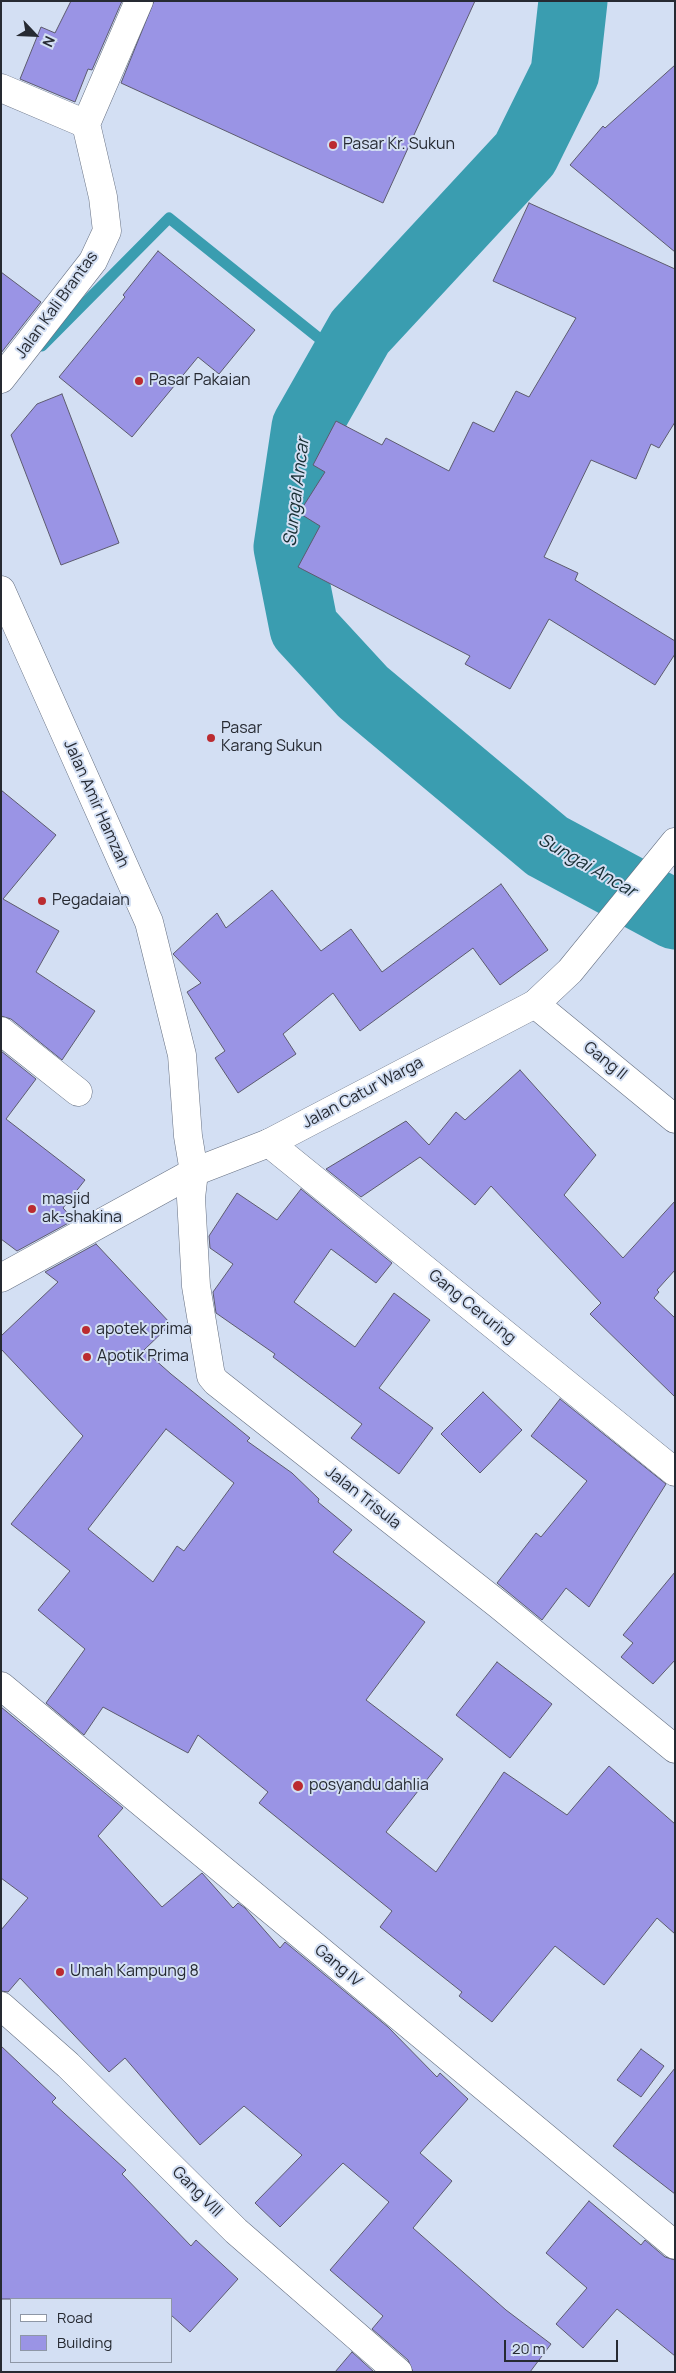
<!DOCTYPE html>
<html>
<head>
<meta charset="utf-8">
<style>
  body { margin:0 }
  #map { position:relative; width:676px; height:2373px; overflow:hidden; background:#d3dff3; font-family:Manrope,sans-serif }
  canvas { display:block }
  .frame { position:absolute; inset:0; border:2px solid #262a32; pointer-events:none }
  .legend { position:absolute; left:10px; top:2298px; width:162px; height:65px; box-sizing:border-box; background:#d3dff3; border:1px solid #8e97a6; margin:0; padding:6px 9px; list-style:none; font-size:15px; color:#262a32 }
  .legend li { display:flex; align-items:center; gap:10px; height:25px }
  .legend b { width:25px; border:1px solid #8e97a6 }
  .north { position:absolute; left:10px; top:10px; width:50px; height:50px; -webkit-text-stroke:4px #d3dff3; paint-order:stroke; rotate:115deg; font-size:14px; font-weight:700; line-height:20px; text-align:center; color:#262a32 }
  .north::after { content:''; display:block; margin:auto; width:18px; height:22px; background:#262a32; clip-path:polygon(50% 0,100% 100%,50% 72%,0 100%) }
  .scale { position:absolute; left:504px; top:2340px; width:114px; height:22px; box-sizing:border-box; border:2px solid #262a32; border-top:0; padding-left:6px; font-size:15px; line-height:18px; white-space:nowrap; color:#262a32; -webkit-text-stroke:4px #d3dff3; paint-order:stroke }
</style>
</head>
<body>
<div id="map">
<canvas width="676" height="2373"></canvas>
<div class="frame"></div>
<ul class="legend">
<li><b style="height:6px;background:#fff"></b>Road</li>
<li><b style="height:14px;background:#9a94e5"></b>Building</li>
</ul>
<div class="north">N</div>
<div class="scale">20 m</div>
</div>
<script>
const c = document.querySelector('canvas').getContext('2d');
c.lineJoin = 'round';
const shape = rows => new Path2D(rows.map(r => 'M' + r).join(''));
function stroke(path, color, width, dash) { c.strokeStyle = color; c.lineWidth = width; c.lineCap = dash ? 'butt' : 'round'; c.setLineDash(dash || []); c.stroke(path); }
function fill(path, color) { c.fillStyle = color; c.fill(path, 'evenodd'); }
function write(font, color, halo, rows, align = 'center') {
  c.font = font + ' Manrope,sans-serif'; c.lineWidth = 4; c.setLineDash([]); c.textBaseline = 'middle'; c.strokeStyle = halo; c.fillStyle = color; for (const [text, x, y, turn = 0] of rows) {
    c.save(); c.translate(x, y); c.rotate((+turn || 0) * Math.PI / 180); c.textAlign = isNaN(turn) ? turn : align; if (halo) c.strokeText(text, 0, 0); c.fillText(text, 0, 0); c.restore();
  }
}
const stream = shape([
  [42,346,169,218,345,359]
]);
const river = shape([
  [573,1,565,73,525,154,360,332,306,427,288,547,304,628,363,692,547,846,675,915]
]);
const building = shape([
  [71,1,122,1,92,70,88,69,75,102,20,79,41,27,55,33,71,1],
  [154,1,475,1,383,203,121,83,154,1],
  [675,65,675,252,570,165,603,126,605,128,675,65],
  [529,203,675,269,675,422,659,448,651,444,636,479,591,460,544,557,578,573,575,580,675,641,675,654,655,685,549,619,510,689,465,664,470,656,298,567,320,526,299,513,325,472,313,465,336,421,382,445,386,438,449,471,473,422,494,432,516,391,529,397,576,318,493,281,529,203],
  [158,251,255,330,219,374,198,357,132,437,59,377,125,297,123,295,158,251],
  [1,272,41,302,1,353,1,272],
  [62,394,119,543,61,565,11,435,37,404,62,394],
  [1,790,56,835,3,899,59,931,36,972,95,1011,62,1060,11,1019,1,1016,1,790],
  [501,884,548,950,500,985,473,948,360,1031,333,993,283,1034,296,1054,238,1093,215,1058,225,1051,187,992,201,983,173,954,217,913,226,928,272,890,321,951,351,929,382,972,501,884],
  [1,1051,36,1079,6,1119,85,1180,63,1208,74,1220,17,1251,1,1239,1,1051],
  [520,1070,596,1155,564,1195,623,1258,675,1201,675,1270,657,1290,659,1292,654,1298,675,1318,675,1397,590,1314,601,1303,491,1186,475,1205,420,1157,361,1197,326,1169,406,1121,429,1145,456,1112,465,1120,520,1070],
  [301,1189,392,1263,376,1283,331,1249,294,1302,355,1347,394,1293,430,1320,379,1388,433,1428,399,1474,351,1438,362,1424,273,1357,275,1354,216,1313,213,1292,233,1264,210,1248,209,1236,237,1193,277,1220,301,1189],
  [96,1244,171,1324,144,1350,171,1374,250,1438,247,1441,292,1473,319,1499,318,1502,352,1530,333,1552,425,1622,366,1700,443,1759,386,1832,436,1872,504,1772,567,1815,609,1766,675,1824,675,1934,657,1918,604,1985,555,1946,492,2022,459,1996,462,1992,380,1927,392,1911,259,1803,268,1792,198,1735,188,1753,103,1707,84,1735,46,1703,85,1649,38,1610,70,1571,11,1524,83,1436,1,1349,1,1336,58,1282,45,1272,96,1244],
  [166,1429,234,1483,184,1551,177,1546,153,1582,88,1529,166,1429],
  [483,1392,522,1430,480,1473,441,1434,483,1392],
  [560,1399,666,1484,589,1607,566,1588,542,1620,497,1583,536,1533,541,1537,587,1481,531,1436,560,1399],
  [675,1572,675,1660,653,1684,621,1657,633,1643,623,1635,675,1572],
  [497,1662,552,1704,510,1758,456,1715,497,1662],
  [1,1707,123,1808,98,1836,162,1907,202,1873,233,1908,238,1903,245,1908,280,1948,285,1942,388,2027,437,2077,440,2073,468,2099,420,2153,452,2181,413,2228,506,2310,551,2344,530,2372,413,2372,408,2360,372,2329,383,2316,330,2270,389,2202,343,2163,280,2227,255,2203,302,2155,244,2106,200,2145,125,2058,109,2072,20,1978,8,1992,1,1991,1,1930,28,1898,1,1878,1,1707],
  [1,2046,56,2098,52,2102,126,2170,122,2174,191,2246,196,2240,238,2279,190,2332,171,2315,171,2299,1,2299,1,2046],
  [641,2049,664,2066,641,2097,617,2080,641,2049],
  [675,2068,675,2194,613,2146,675,2068],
  [589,2201,641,2245,645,2240,665,2257,675,2260,675,2356,617,2309,583,2348,556,2324,587,2288,546,2253,589,2201],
  [352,2352,374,2372,335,2372,352,2352]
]);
const minor = shape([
  [1,88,86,124],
  [1,379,93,261,107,231,103,197,86,124,139,1],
  [1,590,149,922,182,1055,188,1136,194,1172,191,1198,196,1286,211,1376,216,1382,499,1605,675,1749],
  [535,1004,675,1119],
  [1,1031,78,1092],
  [269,1143,675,1472],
  [1,1686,675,2245],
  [1,2006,68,2065,236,2231,398,2372]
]);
const major = shape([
  [1,1278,194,1172,269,1143,535,1004,570,971,675,842]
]);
const markers = [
  [333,145,5,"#bb2b30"],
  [139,381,5,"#bb2b30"],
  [211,738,5,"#bb2b30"],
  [42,901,5,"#bb2b30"],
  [32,1209,5,"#bb2b30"],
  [86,1330,5,"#bb2b30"],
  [87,1357,5,"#bb2b30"],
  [298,1786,6,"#bb2b30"],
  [60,1972,5,"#bb2b30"]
];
const poiNames = [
  ["Pasar Kr. Sukun",343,145],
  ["Pasar Pakaian",149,381],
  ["Pasar",221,729],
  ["Karang Sukun",221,747],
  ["Pegadaian",52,901],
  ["masjid",42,1200],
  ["ak-shakina",42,1218],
  ["apotek prima",96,1330],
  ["Apotik Prima",97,1357],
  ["posyandu dahlia",309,1786],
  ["Umah Kampung 8",70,1972]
];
const streetNames = [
  ["Jalan Kali Brantas",57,305,-54],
  ["Jalan Amir Hamzah",96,804,66],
  ["Gang II",605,1061,39],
  ["Jalan Catur Warga",363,1093,-28],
  ["Gang Ceruring",472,1307,39],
  ["Jalan Trisula",363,1498,38],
  ["Gang IV",338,1966,40],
  ["Gang VIII",197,2192,45]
];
const waterNames = [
  ["Sungai Ancar",297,492,-83],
  ["Sungai Ancar",587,866,30]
];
stroke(stream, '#3a9db0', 11);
stroke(river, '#3a9db0', 69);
fill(building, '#9a94e5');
stroke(building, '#5c5b6e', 1);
stroke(minor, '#667082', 29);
stroke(major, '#667082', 29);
stroke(minor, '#fff', 28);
stroke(major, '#fff', 28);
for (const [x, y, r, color] of markers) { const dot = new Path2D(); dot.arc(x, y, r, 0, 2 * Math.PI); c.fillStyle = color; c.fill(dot); stroke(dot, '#d3dff3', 2); }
write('16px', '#262a32', '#d3dff3', poiNames, 'left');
write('16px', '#262a32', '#d3dff3', streetNames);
write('italic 18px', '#182e33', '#d3dff3', waterNames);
</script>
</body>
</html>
